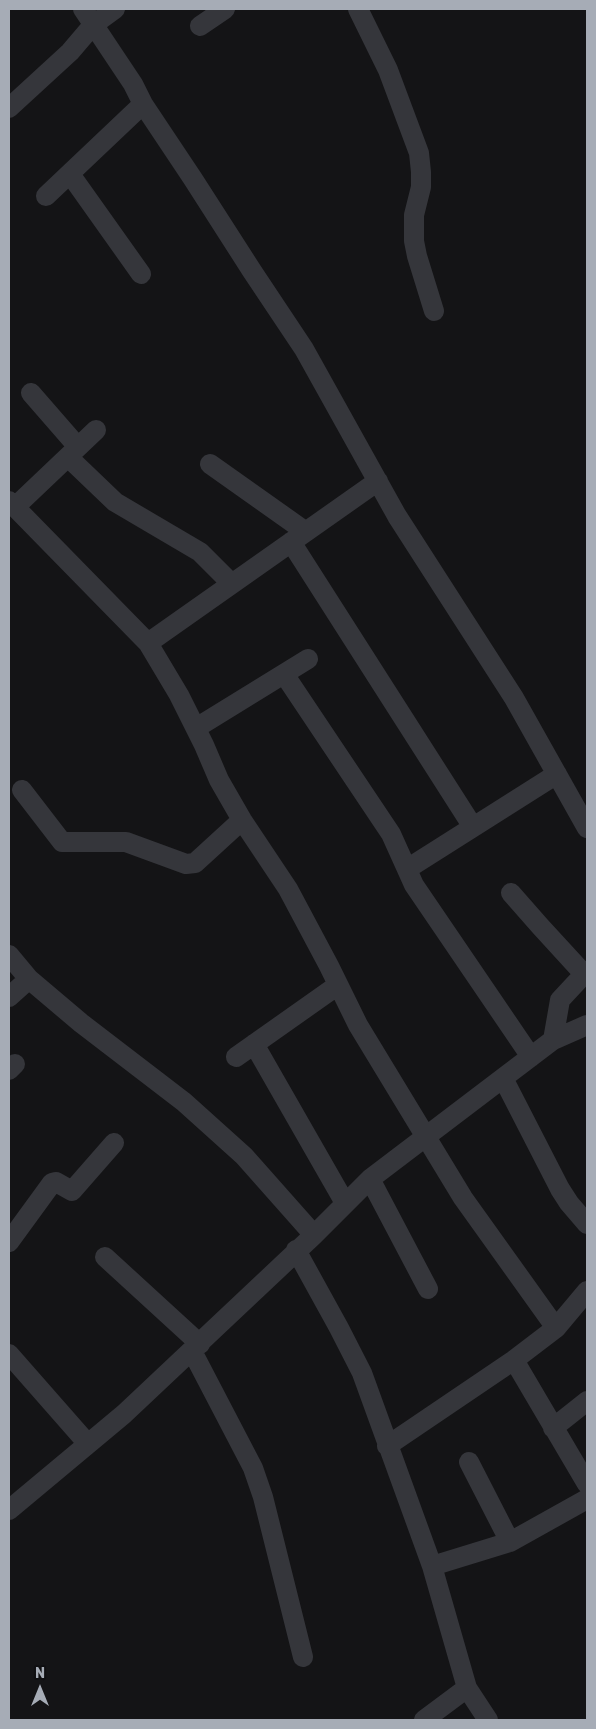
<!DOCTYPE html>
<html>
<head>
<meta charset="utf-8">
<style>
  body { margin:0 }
  #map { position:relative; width:596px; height:1729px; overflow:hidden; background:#141416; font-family:Rubik,sans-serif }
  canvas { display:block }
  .frame { position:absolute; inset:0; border:10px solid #a6acb6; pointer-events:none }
  .north { position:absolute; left:15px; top:1664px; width:50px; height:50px; -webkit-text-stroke:4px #0f0f11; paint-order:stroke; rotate:0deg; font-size:14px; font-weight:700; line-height:20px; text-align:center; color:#a6acb6 }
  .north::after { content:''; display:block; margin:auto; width:18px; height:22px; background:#a6acb6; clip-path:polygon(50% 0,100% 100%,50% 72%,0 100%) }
</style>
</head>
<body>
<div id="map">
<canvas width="596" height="1729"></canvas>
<div class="frame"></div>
<div class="north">N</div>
</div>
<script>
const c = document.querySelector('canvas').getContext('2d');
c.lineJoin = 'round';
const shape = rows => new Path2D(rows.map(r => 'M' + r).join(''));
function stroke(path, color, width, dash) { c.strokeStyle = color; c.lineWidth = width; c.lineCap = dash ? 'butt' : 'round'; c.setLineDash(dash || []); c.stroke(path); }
const minor = shape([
  [83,9,133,84,143,104,193,179,252,271,304,349,397,516,514,698,587,828],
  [358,9,388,70,419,153,421,172,421,187,414,215,414,241,417,256,434,311],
  [200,26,225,9],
  [9,108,70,52,93,25,115,9],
  [70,174,141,274],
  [46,196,143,104],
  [31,393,78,447],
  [68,457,115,502,200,552,232,584],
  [210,464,306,532],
  [9,501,148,643,179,695,204,745,219,780,242,820,288,889,329,966,358,1025,463,1198,556,1328],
  [15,507,96,430],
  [291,542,473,827],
  [148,643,378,481],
  [284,674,391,834,414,885,531,1057],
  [196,728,308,659],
  [22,790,62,842,126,842,186,864,195,863,242,820],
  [407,869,557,774],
  [511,893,540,926,584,974],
  [9,955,29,979,81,1023,184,1102,244,1156,314,1235],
  [9,997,29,979],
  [553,1040,560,1000,587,971],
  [254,1044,345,1203],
  [236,1057,338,985],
  [9,1070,15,1064],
  [503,1078,560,1189,569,1203,587,1224],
  [370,1179,428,1289],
  [9,1242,52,1183,56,1182,72,1191,114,1143],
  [296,1250,339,1328,362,1373,432,1566,467,1688,488,1720],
  [105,1257,200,1344],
  [192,1351,253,1468,263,1497,303,1657],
  [9,1354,88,1444],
  [514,1360,587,1484],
  [553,1428,587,1401],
  [387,1446,514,1360,556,1328,587,1291],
  [469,1462,510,1542],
  [9,1510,124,1414,314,1235,370,1179,553,1040,587,1025],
  [432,1566,510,1542,587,1499],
  [424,1720,467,1688]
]);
stroke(minor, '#35363b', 20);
</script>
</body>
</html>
